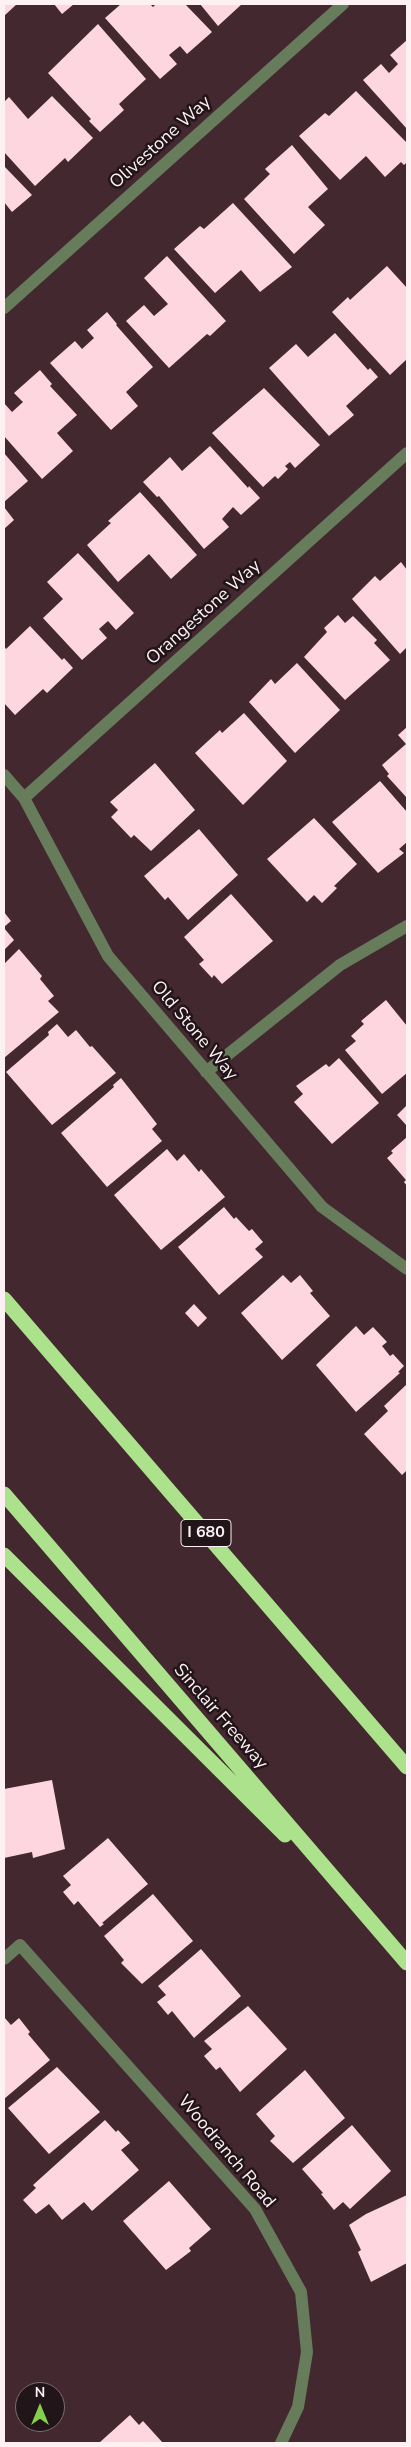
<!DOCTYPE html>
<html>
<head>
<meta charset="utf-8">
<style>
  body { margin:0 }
  #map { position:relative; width:411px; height:2447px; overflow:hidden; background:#442830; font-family:"Nunito Sans",sans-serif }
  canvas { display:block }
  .frame { position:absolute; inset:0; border:5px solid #fdf1f4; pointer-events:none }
  .north { position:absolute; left:15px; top:2382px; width:50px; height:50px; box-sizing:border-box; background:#221519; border:1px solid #7a6d71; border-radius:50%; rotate:0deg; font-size:14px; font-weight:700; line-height:20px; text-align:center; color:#fdf1f4 }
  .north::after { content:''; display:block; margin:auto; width:18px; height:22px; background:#84d04e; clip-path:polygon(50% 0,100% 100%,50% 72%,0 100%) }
</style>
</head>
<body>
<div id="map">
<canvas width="411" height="2447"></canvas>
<div class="frame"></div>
<div class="north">N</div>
</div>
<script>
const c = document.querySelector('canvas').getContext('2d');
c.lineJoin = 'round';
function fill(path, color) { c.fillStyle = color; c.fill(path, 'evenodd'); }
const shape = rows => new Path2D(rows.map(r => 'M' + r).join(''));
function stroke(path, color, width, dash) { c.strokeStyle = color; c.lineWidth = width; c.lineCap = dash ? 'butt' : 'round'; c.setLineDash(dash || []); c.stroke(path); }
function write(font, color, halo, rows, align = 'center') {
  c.font = font + ' "Nunito Sans",sans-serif'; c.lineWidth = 5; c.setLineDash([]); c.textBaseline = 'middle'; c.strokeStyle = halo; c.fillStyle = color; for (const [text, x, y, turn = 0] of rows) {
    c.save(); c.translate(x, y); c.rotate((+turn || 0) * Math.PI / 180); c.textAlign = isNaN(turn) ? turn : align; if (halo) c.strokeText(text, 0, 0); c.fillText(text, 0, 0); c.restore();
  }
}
const building = shape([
  [4,4,17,4,4,16],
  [54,4,74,4,62,14],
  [121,4,150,4,153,7,156,4,185,4,212,32,187,54,180,46,169,55,177,64,160,79,105,18],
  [200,4,242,4,218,26],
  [98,24,146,79,119,104,124,110,100,132,89,121,91,119,48,73],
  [407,40,407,129,363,80,381,64,389,73,398,64,390,55],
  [356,91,407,143,407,162,404,165,401,162,385,177,366,156,340,180,299,136,325,113,329,116],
  [52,96,93,138,68,162,65,158,35,186,4,152,4,102,9,97,28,119],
  [292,145,328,189,308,207,325,225,294,254,244,199,270,174,265,169],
  [4,166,32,195,12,212,4,202],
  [233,203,292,267,260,292,241,270,215,293,174,249,200,226,204,229],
  [167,256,226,321,210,336,207,334,169,368,126,321,144,305,154,316,168,304,144,278],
  [387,266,407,288,407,359,390,375,332,312,348,297,350,300],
  [107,312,117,324,116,325,153,367,126,392,138,406,111,430,50,363,75,341,82,349,94,338,87,330],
  [335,333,368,370,370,368,378,377,346,406,354,415,329,436,269,368,296,344,308,357],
  [40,370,52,384,50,386,77,415,57,433,73,451,42,479,4,436,4,403,12,412,23,402,14,393],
  [264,388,320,445,295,468,290,462,285,466,288,469,278,479,275,476,263,487,212,433],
  [210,446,248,488,249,486,260,498,241,515,233,507,222,519,229,527,204,549,159,496,157,497,143,482,170,457,182,471],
  [4,453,28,481,4,502],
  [140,492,197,555,171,579,149,554,118,582,87,545,111,523,108,521],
  [4,507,14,520,4,529],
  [78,553,134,613,116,630,108,621,99,629,107,638,82,660,43,618,63,599,47,582],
  [401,562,407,570,407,647,400,654,352,599,375,576,380,581],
  [338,615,345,623,353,616,377,640,374,643,390,660,345,700,304,657,327,632,324,628],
  [30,626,62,660,64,658,73,668,47,693,43,689,15,715,4,703,4,646,6,649],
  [297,663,340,710,295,753,249,702,271,679,275,684],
  [244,713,287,761,243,805,195,753,220,730,222,733],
  [407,727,407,798,387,776,389,774,382,765,406,744,398,735],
  [155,763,195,810,151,851,134,835,131,838,111,817,118,810,110,802],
  [380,781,407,812,407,842,399,849,404,853,378,873,332,822],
  [314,818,357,864,334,886,337,888,322,903,314,895,307,902,267,859],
  [199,829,238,875,188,920,168,897,165,900,144,876],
  [231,894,273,941,222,984,214,975,212,978,199,964,204,960,184,937],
  [4,912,11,921,4,927],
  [4,928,14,940,5,949,4,948],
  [19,949,42,976,40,979,54,996,48,1001,59,1012,4,1058,4,964],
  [386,1000,407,1026,407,1073,382,1094,345,1050,356,1041,351,1036,364,1024,361,1021],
  [57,1024,68,1037,76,1030,90,1047,92,1046,116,1073,52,1125,6,1072,49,1035,48,1032],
  [339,1058,379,1103,332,1144,294,1102,303,1094,296,1086,326,1064,329,1067],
  [121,1078,157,1124,152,1129,162,1141,107,1187,61,1133,114,1087,113,1085],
  [407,1105,407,1126,397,1115],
  [407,1137,407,1186,404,1182,406,1180,387,1158,393,1153,391,1151],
  [167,1149,177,1161,184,1154,199,1172,201,1169,225,1197,161,1250,114,1195],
  [224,1207,234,1219,236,1217,249,1231,252,1229,263,1242,255,1249,263,1257,219,1295,178,1247],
  [283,1275,291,1283,300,1275,313,1291,310,1293,330,1316,282,1360,241,1313],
  [194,1304,207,1318,198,1327,185,1313],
  [356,1326,364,1335,373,1327,387,1342,382,1346,390,1356,393,1354,404,1366,398,1372,400,1373,356,1412,316,1365],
  [407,1384,407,1470,402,1475,364,1434,388,1411,384,1406],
  [52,1780,65,1849,33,1858,32,1852,4,1858,4,1789],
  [108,1838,148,1884,102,1923,104,1924,100,1927,78,1901,74,1905,63,1892,71,1885,63,1876],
  [153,1894,193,1941,142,1984,121,1963,124,1960,104,1936],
  [201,1949,241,1996,194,2038,172,2011,168,2015,157,2002,166,1995,158,1986],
  [248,2006,287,2049,240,2092,220,2067,216,2070,204,2056,212,2049,204,2041],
  [4,2017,11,2025,19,2018,30,2032,28,2034,50,2060,4,2099],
  [57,2067,100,2112,49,2154,8,2108],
  [305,2070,345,2118,293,2163,270,2141,275,2136,256,2114],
  [105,2120,116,2132,118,2130,130,2143,121,2150,139,2170,92,2211,84,2202,62,2220,49,2204,36,2214,23,2200,36,2188,33,2185],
  [352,2125,391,2171,350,2209,343,2202,334,2210,321,2194,323,2193,302,2169],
  [169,2181,211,2229,189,2248,191,2251,166,2270,123,2221],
  [407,2195,407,2263,371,2282,358,2252,361,2250,349,2225,366,2214],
  [130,2415,139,2425,143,2421,163,2443,99,2443]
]);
const minor = shape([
  [4,308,343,4],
  [4,775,24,798,108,956,322,1207,407,1269],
  [24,798,407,453],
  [206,1072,340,965,407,926],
  [4,1959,20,1945,255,2209,301,2292,307,2352,298,2407,281,2443]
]);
const highway = shape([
  [4,1299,407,1767],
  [4,1494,407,1963],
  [4,1555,285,1835]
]);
const shields = [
  [206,1533,50]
];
const shieldNames = [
  ["I 680",206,1533]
];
const streetNames = [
  ["Olivestone Way",161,143,-42],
  ["Orangestone Way",204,613,-42],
  ["Old Stone Way",194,1031,50],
  ["Sinclair Freeway",220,1717,49],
  ["Woodranch Road",226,2152,50]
];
fill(building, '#fdd6df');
stroke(minor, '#667c5a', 12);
stroke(highway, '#ace28c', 15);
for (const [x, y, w] of shields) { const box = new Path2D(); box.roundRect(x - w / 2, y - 13.5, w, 27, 4); c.fillStyle = '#221519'; c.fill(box); stroke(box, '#fdf1f4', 1); }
write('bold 16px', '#fdf1f4', null, shieldNames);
write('18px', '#fdf1f4', '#221519', streetNames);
</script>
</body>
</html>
